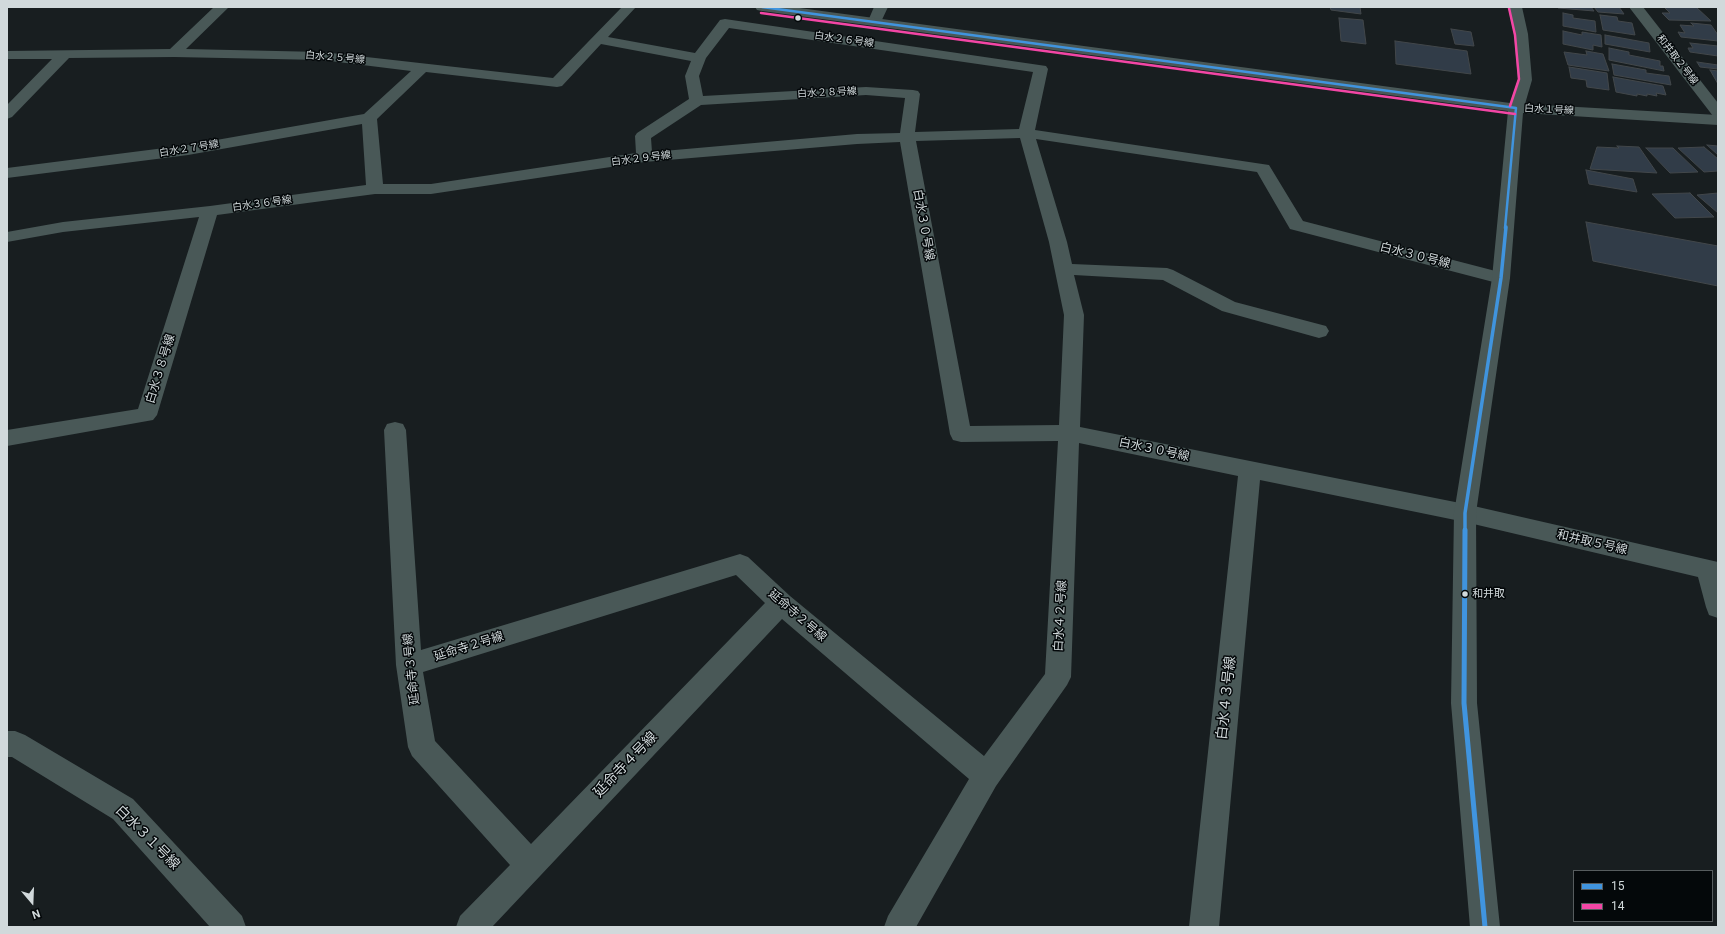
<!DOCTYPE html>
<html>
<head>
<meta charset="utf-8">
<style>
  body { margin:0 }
  #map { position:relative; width:1725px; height:934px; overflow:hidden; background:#181e20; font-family:Roboto,sans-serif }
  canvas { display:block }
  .frame { position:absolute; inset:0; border:8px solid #d1d9db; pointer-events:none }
  .legend { position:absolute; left:1573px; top:870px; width:140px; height:52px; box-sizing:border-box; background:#04080a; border:1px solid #565c5e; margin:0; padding:5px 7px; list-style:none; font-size:12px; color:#d1d9db }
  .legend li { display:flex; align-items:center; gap:8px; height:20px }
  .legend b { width:20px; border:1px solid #565c5e }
  .north { position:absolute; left:12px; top:882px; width:40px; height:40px; -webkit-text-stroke:3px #04080a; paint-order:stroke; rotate:161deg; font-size:11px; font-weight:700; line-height:16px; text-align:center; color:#d1d9db }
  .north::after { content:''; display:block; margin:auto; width:14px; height:18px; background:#d1d9db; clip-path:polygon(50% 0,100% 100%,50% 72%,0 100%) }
</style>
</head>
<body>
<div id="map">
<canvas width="1725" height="934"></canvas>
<div class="frame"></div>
<ul class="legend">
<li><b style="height:5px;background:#4094de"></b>15</li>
<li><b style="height:5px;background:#f346a5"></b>14</li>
</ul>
<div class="north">N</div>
</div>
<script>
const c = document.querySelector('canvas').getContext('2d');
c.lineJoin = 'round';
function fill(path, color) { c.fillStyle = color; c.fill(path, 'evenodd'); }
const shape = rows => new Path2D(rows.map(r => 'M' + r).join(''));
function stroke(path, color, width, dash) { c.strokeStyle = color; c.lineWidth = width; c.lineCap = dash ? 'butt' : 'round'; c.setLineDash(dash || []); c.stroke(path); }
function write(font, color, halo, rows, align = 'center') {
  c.font = font + ' Roboto,"Noto Sans JP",sans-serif'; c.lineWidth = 3; c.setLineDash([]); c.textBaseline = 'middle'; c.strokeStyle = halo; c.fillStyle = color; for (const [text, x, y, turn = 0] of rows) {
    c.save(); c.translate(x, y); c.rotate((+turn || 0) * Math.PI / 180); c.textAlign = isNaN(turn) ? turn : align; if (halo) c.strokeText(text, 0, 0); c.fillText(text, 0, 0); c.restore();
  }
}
const building = shape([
  [1330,7,1360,7,1361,14,1331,10,1330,7],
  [1558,7,1591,7,1594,11,1558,8,1558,7],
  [1594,7,1619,7,1624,14,1598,12,1594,7],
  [1664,7,1696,7,1711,21,1669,20,1662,13,1670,13,1664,7],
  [1563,13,1573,15,1573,18,1595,21,1596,32,1563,26,1563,13],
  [1600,15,1617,17,1618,21,1632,23,1635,35,1603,30,1600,15],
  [1339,18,1363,20,1366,44,1341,41,1339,18],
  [1691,23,1711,25,1718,35,1718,41,1681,37,1678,32,1685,33,1680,25,1694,26,1691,23],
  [1451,29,1471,32,1474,46,1455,44,1451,29],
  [1563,31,1582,35,1582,32,1601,35,1602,47,1593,45,1593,50,1563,44,1563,31],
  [1605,35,1649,43,1650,52,1605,44,1605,35],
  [1395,41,1467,51,1471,74,1396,64,1395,41],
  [1690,43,1718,46,1718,56,1690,52,1688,48,1693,48,1690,43],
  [1609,48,1629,52,1629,55,1660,61,1660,66,1663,66,1664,71,1609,60,1609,48],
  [1586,51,1603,54,1609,71,1568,65,1564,52,1587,55,1586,51],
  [1697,62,1718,65,1718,69,1700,67,1697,62],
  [1612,64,1646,70,1646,73,1669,76,1671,85,1614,75,1612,64],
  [1569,67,1607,73,1609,90,1587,87,1586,80,1571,78,1569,67],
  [1710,70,1718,71,1718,84,1710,70],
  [1613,77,1663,86,1666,95,1656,93,1657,96,1647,94,1647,96,1637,94,1637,96,1616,92,1613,77],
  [1707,145,1718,146,1718,155,1707,145],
  [1617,146,1639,147,1657,173,1590,169,1597,147,1619,148,1617,146],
  [1704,147,1718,159,1718,171,1704,172,1678,148,1704,147],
  [1646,148,1673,148,1698,172,1670,173,1646,148],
  [1586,170,1633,179,1637,192,1589,184,1586,170],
  [1690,193,1714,217,1675,218,1652,194,1690,193],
  [1718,193,1718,213,1697,195,1718,193],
  [1586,222,1718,246,1718,286,1593,261,1586,222]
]);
const minor = shape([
  [214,7,229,7,186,49,322,52,553,78,622,7,636,7,608,37,695,53,720,20,725,19,1046,66,1048,69,1035,130,1269,165,1303,221,1507,274,1510,278,1507,282,1501,284,1290,229,1257,172,1036,139,1067,242,1072,264,1167,268,1173,270,1235,302,1326,326,1329,331,1326,336,1319,338,1222,311,1163,280,1074,275,1084,315,1080,427,1465,504,1718,562,1718,618,1709,615,1706,607,1698,577,1465,522,1260,480,1219,927,1189,927,1238,476,1079,443,1071,677,1067,685,996,786,916,927,884,927,888,916,969,779,782,619,492,927,456,927,460,916,510,865,412,756,408,747,396,665,384,430,387,424,395,422,403,424,406,430,421,650,740,554,748,557,790,596,984,756,1045,674,1058,441,961,442,953,440,950,434,900,142,857,144,644,162,431,194,375,194,217,215,157,415,153,420,7,446,7,430,138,409,199,217,63,232,7,242,7,232,63,222,210,206,366,185,362,124,188,155,7,178,7,168,188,145,364,114,411,71,322,60,174,57,69,58,12,117,7,119,7,105,52,59,7,59,7,51,170,49,214,7],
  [729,28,1033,72,1019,129,915,132,920,94,918,91,913,90,866,87,703,96,699,76,706,58,729,28],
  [601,44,691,61,685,76,689,99,637,133,635,136,636,153,431,184,383,184,377,119,426,72,557,87,562,86,601,44],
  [866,95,905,98,900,133,857,134,652,152,651,138,701,105,866,95],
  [1020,138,1049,242,1064,315,1059,425,970,426,916,141,1020,138],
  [736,575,765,603,531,844,435,741,423,672,736,575],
  [874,7,888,7,880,24,875,25,870,24,868,21,874,7],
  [1629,7,1643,7,1718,103,1718,118,1713,116,1629,7],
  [7,731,15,731,25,735,133,799,242,916,246,927,210,927,113,819,12,757,7,757,7,731]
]);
const tertiary = shape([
  [755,7,792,7,1510,103,1518,80,1514,34,1508,7,1522,7,1528,34,1532,80,1525,104,1718,115,1718,125,1523,113,1510,278,1476,513,1477,703,1500,927,1470,927,1451,703,1454,513,1492,278,1508,111,762,11,757,10,755,7]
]);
const bus1Far2 = shape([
  [762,7,1516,108],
  [1505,228,1516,108]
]);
const bus1Far1 = shape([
  [1465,531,1465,513,1501,278,1506,227]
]);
const bus1 = shape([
  [1465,530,1464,703,1485,927]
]);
const bus2 = shape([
  [1509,8,1515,35,1519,79,1510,106],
  [761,13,1515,114]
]);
const markers = [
  [798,18,3.5,"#d1d9db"],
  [1465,594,3.5,"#d1d9db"]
];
const farStreetnames = [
  ["白水２６号線",844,40,8],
  ["白水２５号線",335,58,5],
  ["和井取２号線",1677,60,52],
  ["白水２８号線",827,93,-3],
  ["白水１号線",1549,110,3],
  ["白水２７号線",189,149,-9],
  ["白水２９号線",641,159,-7],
  ["白水３６号線",262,204,-8]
];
const busNames = [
  ["和井取",1472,594]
];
const streetNames = [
  ["白水３０号線",923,225,80],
  ["白水３０号線",1415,256,14],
  ["白水３８号線",161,369,-73],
  ["白水３０号線",1154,450,12],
  ["和井取５号線",1592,543,13],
  ["延命寺２号線",797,616,41],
  ["白水４２号線",1061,616,-87],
  ["延命寺２号線",469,647,-17],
  ["延命寺３号線",412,669,-96]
];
const nearStreetnames = [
  ["白水４３号線",1227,698,-84],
  ["延命寺４号線",626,765,-46],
  ["白水３１号線",147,838,45]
];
fill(building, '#313c48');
stroke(building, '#42474a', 1);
fill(minor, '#495857');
fill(tertiary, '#495857');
stroke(bus1Far2, '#4094de', 2.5);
stroke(bus1Far1, '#4094de', 3.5);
stroke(bus1, '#4094de', 5);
stroke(bus2, '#f346a5', 2.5);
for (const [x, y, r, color] of markers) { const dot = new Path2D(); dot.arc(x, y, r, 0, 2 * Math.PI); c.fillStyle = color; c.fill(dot); stroke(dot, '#04080a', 1.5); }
write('10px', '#d1d9db', '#04080a', farStreetnames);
write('11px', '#d1d9db', '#04080a', busNames, 'left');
write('12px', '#d1d9db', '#04080a', streetNames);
write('14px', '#d1d9db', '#04080a', nearStreetnames);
</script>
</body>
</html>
